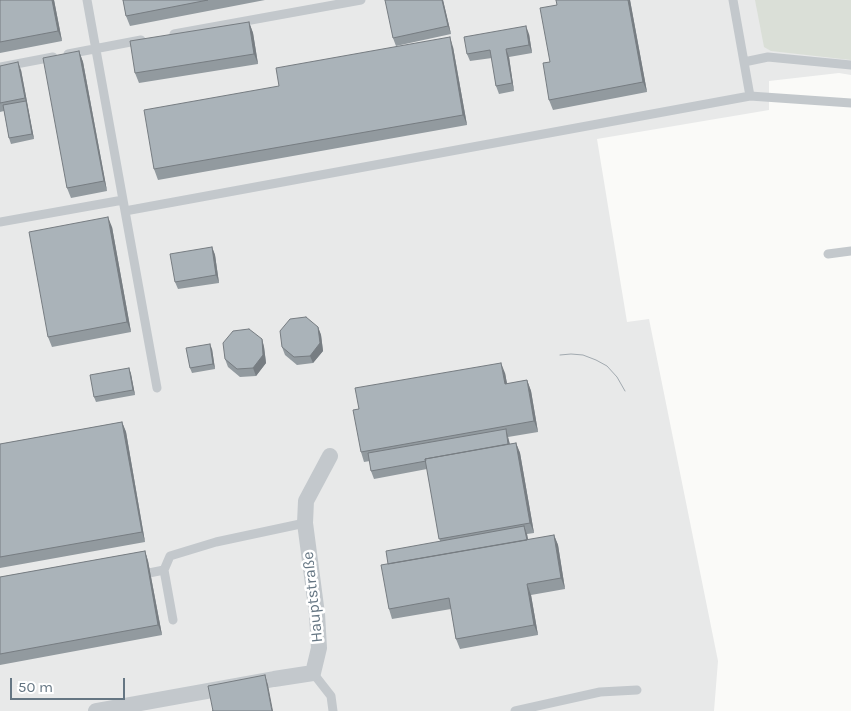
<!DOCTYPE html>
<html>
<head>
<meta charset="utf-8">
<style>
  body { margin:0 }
  #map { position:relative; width:851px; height:711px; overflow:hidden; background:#fafaf8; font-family:Karla,sans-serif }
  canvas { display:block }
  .scale { position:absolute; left:10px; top:678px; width:115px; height:22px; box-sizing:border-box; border:2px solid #657683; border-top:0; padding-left:6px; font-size:15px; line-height:18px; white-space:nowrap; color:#657683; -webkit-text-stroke:4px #fff; paint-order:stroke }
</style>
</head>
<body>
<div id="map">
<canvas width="851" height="711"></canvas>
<div class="scale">50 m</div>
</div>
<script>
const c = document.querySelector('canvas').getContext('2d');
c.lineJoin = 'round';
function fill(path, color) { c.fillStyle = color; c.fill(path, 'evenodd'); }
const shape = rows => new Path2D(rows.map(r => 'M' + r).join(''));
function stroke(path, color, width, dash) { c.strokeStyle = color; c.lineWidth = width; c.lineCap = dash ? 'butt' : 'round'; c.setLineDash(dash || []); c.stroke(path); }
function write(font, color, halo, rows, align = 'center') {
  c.font = font + ' Karla,sans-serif'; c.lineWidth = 5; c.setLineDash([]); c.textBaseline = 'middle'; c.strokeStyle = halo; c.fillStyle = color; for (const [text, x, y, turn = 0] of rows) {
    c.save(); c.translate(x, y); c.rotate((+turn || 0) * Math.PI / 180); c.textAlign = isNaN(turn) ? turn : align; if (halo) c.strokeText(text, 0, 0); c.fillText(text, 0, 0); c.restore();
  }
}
const built = shape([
  [0,0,851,0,851,75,839,73,769,81,769,110,597,139,627,322,649,319,718,661,714,711,0,711]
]);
const green = shape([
  [755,0,851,0,851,60,771,51,764,47]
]);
const service = shape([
  [87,0,125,211,750,96,851,103],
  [733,0,750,96],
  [174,34,361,0],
  [68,54,141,40],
  [744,62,768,57,851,65],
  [0,67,53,57],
  [125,211,157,388],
  [0,222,123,200],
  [828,254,851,251],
  [139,575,164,570],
  [173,620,164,570,170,556,216,542,305,523],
  [313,673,331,696,333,711],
  [515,711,600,692,637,690]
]);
const minor = shape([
  [96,711,274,679,313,673,319,648,317,614,305,523,306,501,330,456]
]);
const tram = shape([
  [560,355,571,354,583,355,596,360,607,366,617,377,625,391]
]);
const wall = shape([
  [0,0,54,0,62,41,0,53],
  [123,0,265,0,130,26,126,16],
  [387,0,443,0,451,34,396,46,393,38],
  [630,0,647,92,553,110,549,100,550,62],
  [249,22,253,33,258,64,139,83,135,73],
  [529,34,532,53,509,57,514,91,499,94,496,86,492,58,470,61,467,54],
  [453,47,467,125,158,180,154,169],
  [79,51,83,62,107,191,71,198,67,188],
  [0,66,21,70,34,139,11,144,9,138,4,111,0,112],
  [112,227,131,332,52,347,48,337],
  [212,247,215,255,219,283,178,289,175,282],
  [318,327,321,335,323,351,313,363,297,365,285,355,282,347],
  [262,339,264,347,266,363,256,376,240,377,228,367,225,359],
  [212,349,215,369,192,373,190,368],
  [129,368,131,374,135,395,96,402,94,397],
  [505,373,507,384,527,380,531,391,538,432,508,437,510,444,516,443,520,453,534,533,527,534,528,540,554,535,558,545,565,589,531,595,538,635,460,649,456,639,451,609,392,619,389,609,388,564,440,541,427,469,374,479,371,471,370,461,364,462,361,452],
  [122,422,126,432,145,542,0,568,0,444],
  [145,551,148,561,162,635,0,665,0,577]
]);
const shadedWall = shape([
  [52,0,54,0,62,41,58,31],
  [442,0,443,0,451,34,448,26],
  [628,0,630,0,647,92,643,82],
  [249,22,253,33,258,64,254,54],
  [526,26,529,34,532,53,529,45],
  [450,37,453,47,467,125,463,115],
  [506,49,509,57,514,91,512,83],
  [79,51,83,62,107,191,104,181],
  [18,62,21,70,34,139,32,134],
  [108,217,112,227,131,332,127,322],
  [212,247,215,255,219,283,216,275],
  [318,327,321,335,323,351,313,363,310,356],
  [262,339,264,347,266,363,256,376,253,368],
  [210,344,212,349,215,369,213,364],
  [501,363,505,373,509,394,505,384],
  [129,368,131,374,135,395,133,390],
  [527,380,531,391,538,432,534,421],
  [122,422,126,432,145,542,142,532],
  [506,429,508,437,512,455,509,447],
  [516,443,520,453,534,533,530,523],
  [524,526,527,534,530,550,527,542],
  [554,535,558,545,565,589,561,578],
  [145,551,148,561,162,635,158,625],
  [527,584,531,595,538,635,534,625],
  [265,675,268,685,273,711,272,711]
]);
const building = shape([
  [0,0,52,0,58,31,0,42,0,0],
  [123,0,208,0,126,16,123,0],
  [385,0,442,0,448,26,393,38,385,0],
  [556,0,628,0,643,82,549,100,543,63,550,62,540,8,557,5,556,0],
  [249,22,254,54,135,73,130,41,249,22],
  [526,26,529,45,506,49,512,83,496,86,490,50,467,54,464,37,526,26],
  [450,37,463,115,154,169,144,110,279,86,276,68,450,37],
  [79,51,104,181,67,188,43,58,79,51],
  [18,62,25,98,0,103,0,66,18,62],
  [26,101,32,134,9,138,3,105,26,101],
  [108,217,127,322,48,337,29,232,108,217],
  [212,247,216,275,175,282,170,254,212,247],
  [306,317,318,327,320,343,310,356,294,357,282,347,280,331,290,319,306,317],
  [249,329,262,339,263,355,253,368,237,369,225,359,223,343,233,331,249,329],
  [210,344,213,364,190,368,186,348,210,344],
  [501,363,505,384,527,380,534,421,361,452,353,410,359,409,355,388,501,363],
  [129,368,133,390,94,397,90,375,129,368],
  [122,422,142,532,0,557,0,444,122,422],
  [506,429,508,444,425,459,426,461,371,471,368,453,506,429],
  [516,443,530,523,439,539,425,459,516,443],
  [524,526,527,540,388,564,386,551,524,526],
  [554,535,561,578,527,584,534,625,456,639,449,598,389,609,381,565,554,535],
  [145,551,158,625,0,654,0,577,145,551],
  [265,675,272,711,212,711,213,711,208,686,265,675]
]);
const streetNames = [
  ["Hauptstraße",313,597,-96]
];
fill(built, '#e8e9e9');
fill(green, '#dadfd7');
stroke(service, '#c3c8cc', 9);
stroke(minor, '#c3c8cc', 16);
stroke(tram, '#a2aab0', 1);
fill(wall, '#929a9f');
fill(shadedWall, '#777d82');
fill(building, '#aab3b9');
stroke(building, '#777d82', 1);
write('16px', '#657683', '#fff', streetNames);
</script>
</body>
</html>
